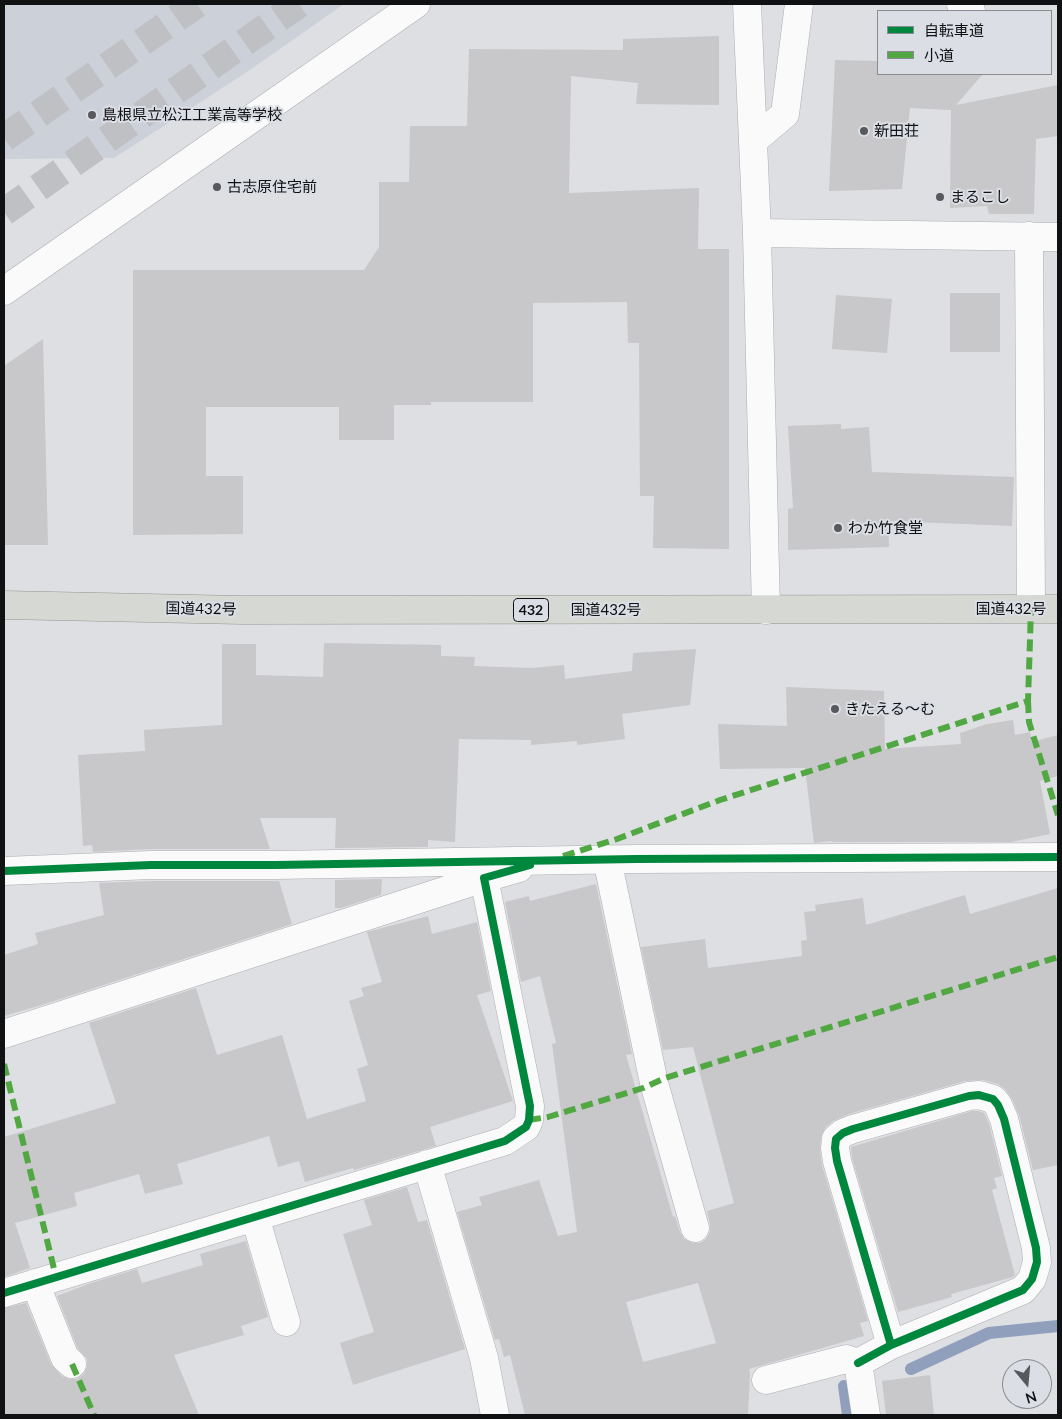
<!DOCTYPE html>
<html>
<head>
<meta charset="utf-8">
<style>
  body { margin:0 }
  #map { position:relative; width:1062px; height:1419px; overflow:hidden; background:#dddfe3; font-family:Lato,"Noto Sans JP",sans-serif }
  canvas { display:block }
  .frame { position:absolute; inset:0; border:5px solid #101113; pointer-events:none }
  .legend { position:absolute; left:877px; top:10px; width:175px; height:65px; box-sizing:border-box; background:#dbdee5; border:1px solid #8a8c91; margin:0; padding:6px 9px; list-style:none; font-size:15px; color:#101113 }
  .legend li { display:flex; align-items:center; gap:10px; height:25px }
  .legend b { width:25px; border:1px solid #8a8c91 }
  .north { position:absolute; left:1002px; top:1359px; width:50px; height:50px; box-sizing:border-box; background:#dbdee5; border:1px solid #8a8c91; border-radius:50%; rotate:163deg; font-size:14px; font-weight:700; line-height:20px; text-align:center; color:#101113 }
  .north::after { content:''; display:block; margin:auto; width:18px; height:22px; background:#58595c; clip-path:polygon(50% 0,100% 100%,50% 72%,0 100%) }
</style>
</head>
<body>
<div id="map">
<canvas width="1062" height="1419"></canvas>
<div class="frame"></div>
<ul class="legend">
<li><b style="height:6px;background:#00873e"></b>自転車道</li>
<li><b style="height:6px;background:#51a842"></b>小道</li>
</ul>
<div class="north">N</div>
</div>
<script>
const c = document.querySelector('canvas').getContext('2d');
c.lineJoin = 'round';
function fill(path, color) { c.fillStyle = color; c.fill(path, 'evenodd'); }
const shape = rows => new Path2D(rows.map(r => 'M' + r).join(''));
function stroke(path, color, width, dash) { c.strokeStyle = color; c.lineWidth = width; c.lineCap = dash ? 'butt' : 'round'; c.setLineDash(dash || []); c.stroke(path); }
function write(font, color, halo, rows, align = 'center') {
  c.font = font + ' Lato,"Noto Sans JP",sans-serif'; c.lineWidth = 4; c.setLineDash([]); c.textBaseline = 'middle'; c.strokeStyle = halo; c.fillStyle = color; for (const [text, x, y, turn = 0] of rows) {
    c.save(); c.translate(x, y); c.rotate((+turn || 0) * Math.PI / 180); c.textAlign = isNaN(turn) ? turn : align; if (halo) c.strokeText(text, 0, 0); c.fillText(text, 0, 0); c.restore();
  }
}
const built = shape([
  [4,4,344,4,247,72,114,158,4,159]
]);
const stream = shape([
  [911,1369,989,1333,1058,1326],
  [844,1386,848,1415]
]);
const building = shape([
  [719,36,719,105,636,104,638,83,571,76,569,193,699,188,698,249,729,249,729,549,653,548,654,496,640,496,639,343,628,343,627,302,533,303,533,402,431,402,431,405,394,405,394,440,339,440,339,407,206,407,206,476,243,476,243,534,133,535,133,270,364,270,379,247,379,182,409,182,410,126,467,126,469,49,623,50,623,39],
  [835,60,878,61,878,74,983,74,956,105,1058,85,1058,136,1036,139,1034,214,989,214,987,206,950,208,951,110,910,108,902,189,829,191],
  [950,293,1000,293,1000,352,950,352],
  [836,295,892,299,887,353,832,349],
  [43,339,48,545,4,545,4,366],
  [841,424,841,429,869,427,872,472,1014,477,1012,526,888,521,889,547,788,550,788,509,793,508,788,426],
  [324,643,441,645,441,656,475,657,474,666,532,668,564,665,565,679,632,671,633,653,696,649,690,705,622,714,625,739,577,745,577,741,531,745,531,740,459,739,455,842,428,840,428,847,335,848,336,818,260,818,270,849,151,849,93,852,92,845,83,846,78,755,145,751,144,730,222,725,222,644,256,644,256,675,323,677],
  [786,687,884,691,885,749,961,744,960,733,987,724,1013,720,1015,735,1030,732,1032,742,1058,735,1058,776,1040,781,1050,834,1011,842,832,842,832,841,814,843,805,768,720,769,718,724,787,726],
  [382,879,381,895,341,908,335,908,335,880],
  [151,881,279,881,292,924,45,1004,4,1016,4,955,38,944,35,933,104,915,99,883],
  [596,884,632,1054,626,1055,673,1217,675,1216,680,1232,684,1239,692,1243,700,1243,706,1239,710,1232,710,1224,707,1211,734,1203,693,1047,663,1050,641,947,705,939,708,968,802,956,801,941,807,940,804,912,816,911,815,905,863,898,866,925,965,895,970,914,1058,888,1058,1165,1033,1170,1019,1115,1012,1099,1005,1089,998,1084,983,1080,965,1081,849,1114,833,1121,825,1128,821,1137,820,1150,822,1165,868,1321,860,1323,864,1336,749,1369,750,1373,748,1415,525,1415,510,1355,504,1357,499,1339,495,1340,457,1212,482,1205,479,1197,539,1180,558,1236,577,1232,552,1044,556,1043,540,976,521,982,505,902,529,896,530,901],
  [698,1283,716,1343,643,1362,626,1302],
  [428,916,432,934,477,922,491,991,477,995,513,1101,430,1127,436,1146,354,1170,353,1168,305,1182,299,1161,278,1167,269,1136,177,1164,183,1184,145,1194,139,1174,74,1193,77,1206,15,1223,30,1268,4,1277,4,1137,116,1103,89,1023,196,988,217,1055,282,1035,307,1119,366,1101,357,1069,368,1065,349,1001,364,996,361,988,382,982,367,932],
  [972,1111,978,1111,984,1113,989,1124,1002,1176,994,1178,997,1188,992,1190,1015,1275,1013,1277,951,1294,952,1297,898,1312,852,1158,851,1147],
  [407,1187,418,1222,427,1220,465,1349,353,1385,340,1343,374,1332,343,1234,372,1225,364,1200],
  [246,1241,268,1317,241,1326,244,1335,174,1355,199,1415,4,1415,4,1308,26,1303,51,1364,62,1376,70,1379,77,1379,84,1374,87,1366,87,1359,78,1349,57,1296,91,1283,137,1269,142,1283,203,1265,200,1254],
  [930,1375,934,1415,886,1415,882,1381]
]);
const motorwayTunnel = shape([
  [4,138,197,4],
  [4,212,299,4]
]);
const minor = shape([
  [747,4,757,233,766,610],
  [961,4,971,11],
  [753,141,785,114,799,4],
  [757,233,1058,237],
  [1029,236,1031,609],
  [607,859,654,1083,695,1228],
  [4,871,151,865,276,865,636,859,1058,857],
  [4,1034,484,878],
  [427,1164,484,1358,495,1415],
  [255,1217,286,1322],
  [35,1283,65,1358,72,1364],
  [4,1293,505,1141,526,1127,529,1120,530,1106,484,878,519,868],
  [858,1363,891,1345,1023,1290,1032,1279,1037,1262,1036,1248,1004,1119,998,1105,993,1099,979,1095,969,1096,853,1129,843,1133,836,1139,835,1148,837,1161,891,1345],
  [766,1380,846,1359,858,1363,866,1415]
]);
const tertiary = shape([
  [4,291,416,4]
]);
const trunk = shape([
  [4,605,242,610,1058,609]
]);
const quiet = shape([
  [1028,701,1029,722,1058,815],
  [563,856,617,839,720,800,1028,701,1031,609],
  [4,1064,56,1277],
  [529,1120,548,1117,643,1088,665,1078,1058,957],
  [72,1364,94,1415]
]);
const cycleway = shape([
  [4,871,151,865,276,865,636,859,1058,857],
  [4,1293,505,1141,526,1127,529,1120,530,1106,484,878,530,865],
  [858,1363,891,1345,1023,1290,1032,1279,1037,1262,1036,1248,1004,1119,998,1105,993,1099,979,1095,969,1096,853,1129,843,1133,836,1139,835,1148,837,1161,891,1345]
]);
const markers = [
  [92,115,5,"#58595c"],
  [864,131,5,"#58595c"],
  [217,187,5,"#58595c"],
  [940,197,5,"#58595c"],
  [838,528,5,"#58595c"],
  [835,709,5,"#58595c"]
];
const shields = [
  [531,610,35]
];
const shieldNames = [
  ["432",531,610]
];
const poiNames = [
  ["島根県立松江工業高等学校",102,115],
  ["新田荘",874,131],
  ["古志原住宅前",227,187],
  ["まるこし",950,197],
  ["わか竹食堂",848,528],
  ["きたえる～む",845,709]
];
const streetNames = [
  ["国道432号",201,609,1],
  ["国道432号",1011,609],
  ["国道432号",606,610]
];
fill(built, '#ccd0d9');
stroke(stream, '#8f9fbc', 12);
fill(building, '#c8c7c9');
stroke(motorwayTunnel, '#bec0c4', 28, [28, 14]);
stroke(minor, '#adaeb1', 29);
stroke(tertiary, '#adaeb1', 29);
stroke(trunk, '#929690', 29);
stroke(minor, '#fafafb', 28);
stroke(tertiary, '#fafafb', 28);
stroke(trunk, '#d6d9d3', 28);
stroke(quiet, '#51a842', 6, [12, 6]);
stroke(cycleway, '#00873e', 8);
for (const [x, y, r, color] of markers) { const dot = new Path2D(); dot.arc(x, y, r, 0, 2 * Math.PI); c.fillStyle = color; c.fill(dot); stroke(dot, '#dbdee5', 2); }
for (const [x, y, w] of shields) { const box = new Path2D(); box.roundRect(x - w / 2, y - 11.5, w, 23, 4); c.fillStyle = '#dbdee5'; c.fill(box); stroke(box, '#101113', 1); }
write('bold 14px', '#101113', null, shieldNames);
write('15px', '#101113', '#dbdee5', poiNames, 'left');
write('15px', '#101113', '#dbdee5', streetNames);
</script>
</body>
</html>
